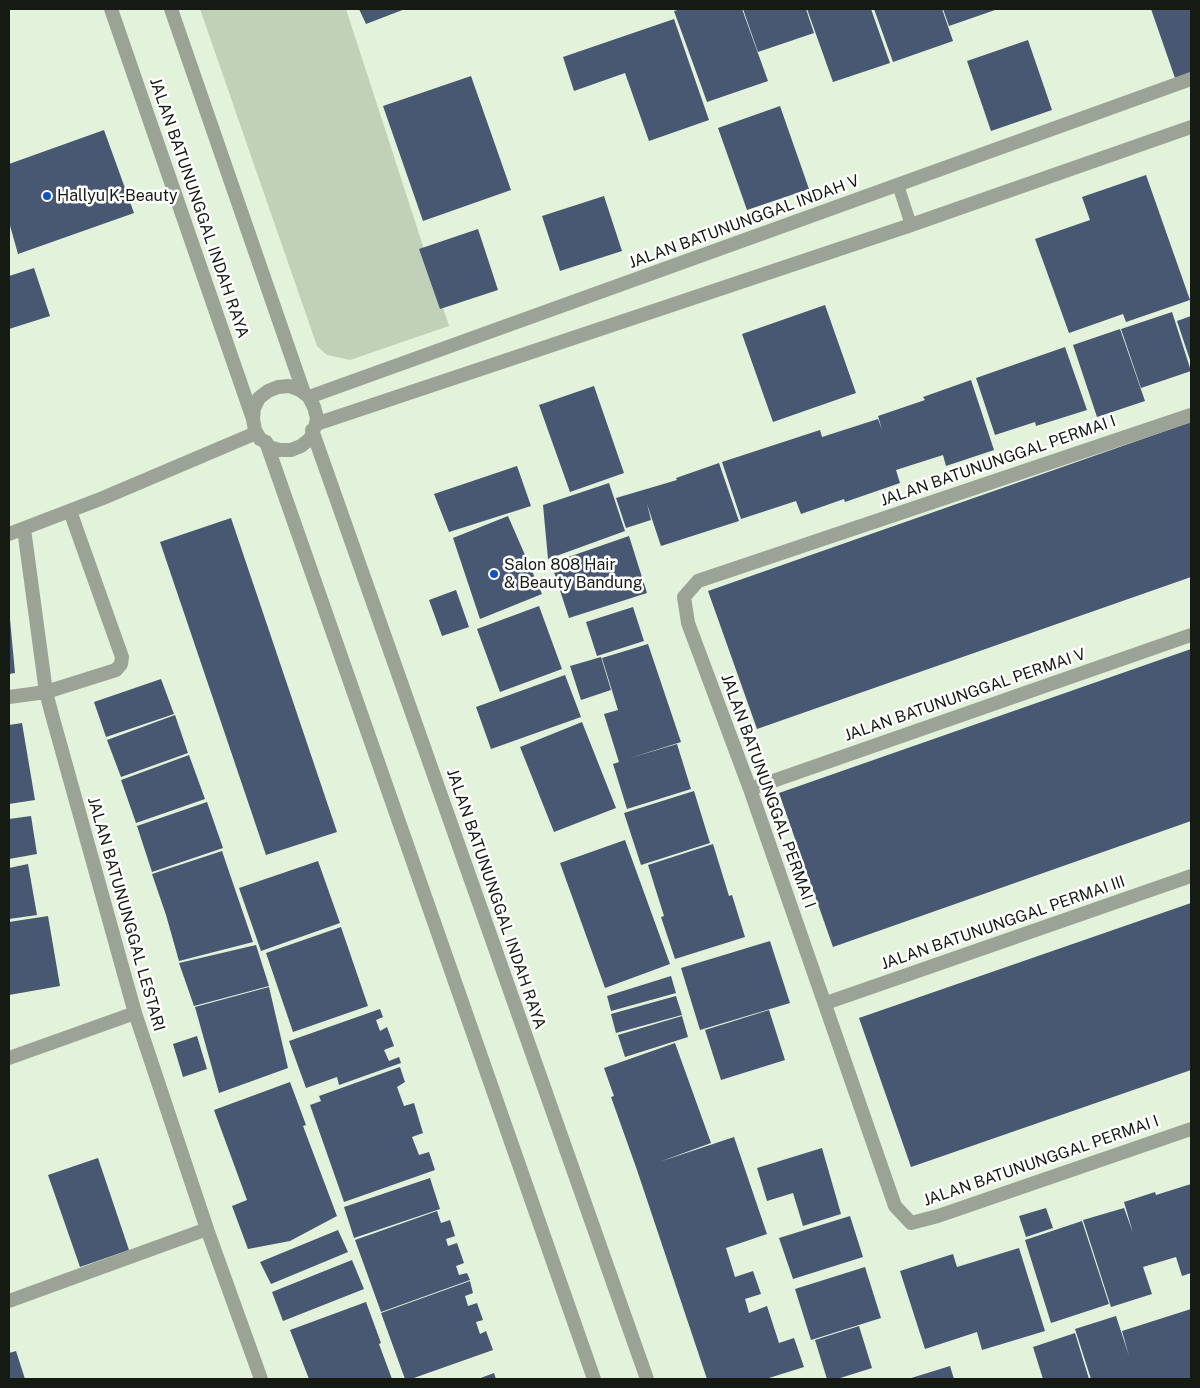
<!DOCTYPE html>
<html>
<head>
<meta charset="utf-8">
<style>
  body { margin:0 }
  #map { position:relative; width:1200px; height:1388px; overflow:hidden; background:#e3f2da; font-family:"Public Sans",sans-serif }
  canvas { display:block }
  .frame { position:absolute; inset:0; border:10px solid #151b12; pointer-events:none }
</style>
</head>
<body>
<div id="map">
<canvas width="1200" height="1388"></canvas>
<div class="frame"></div>
</div>
<script>
const c = document.querySelector('canvas').getContext('2d');
c.lineJoin = 'round';
function fill(path, color) { c.fillStyle = color; c.fill(path, 'evenodd'); }
const shape = rows => new Path2D(rows.map(r => 'M' + r).join(''));
function stroke(path, color, width, dash) { c.strokeStyle = color; c.lineWidth = width; c.lineCap = dash ? 'butt' : 'round'; c.setLineDash(dash || []); c.stroke(path); }
function write(font, color, halo, rows, align = 'center') {
  c.font = font + ' "Public Sans",sans-serif'; c.lineWidth = 5; c.setLineDash([]); c.textBaseline = 'middle'; c.strokeStyle = halo; c.fillStyle = color; for (const [text, x, y, turn = 0] of rows) {
    c.save(); c.translate(x, y); c.rotate((+turn || 0) * Math.PI / 180); c.textAlign = isNaN(turn) ? turn : align; if (halo) c.strokeText(text, 0, 0); c.fillText(text, 0, 0); c.restore();
  }
}
const green = shape([
  [200,9,346,9,449,326,350,360,327,355,317,346]
]);
const building = shape([
  [359,9,405,9,366,24],
  [682,9,742,9,768,81,707,102,674,11],
  [743,9,806,9,814,33,758,52],
  [807,9,871,9,890,63,833,82],
  [874,9,942,9,953,41,893,62],
  [943,9,998,9,949,26],
  [1151,9,1191,9,1191,72,1175,78],
  [674,19,709,120,649,141,625,73,574,91,563,57],
  [1028,40,1052,110,991,131,967,61],
  [471,76,511,190,423,221,383,106],
  [780,106,809,189,747,210,718,128],
  [104,130,134,213,18,254,9,222,9,164],
  [1146,175,1190,300,1126,322,1123,314,1069,333,1035,239,1090,220,1082,197],
  [604,196,622,251,560,271,542,216],
  [478,229,498,290,440,309,419,249],
  [34,268,50,316,9,329,9,276],
  [825,305,856,393,773,422,742,334],
  [1172,312,1191,371,1141,388,1121,329],
  [1191,316,1191,363,1177,321],
  [1120,329,1145,401,1097,417,1073,345],
  [1065,347,1087,410,1036,426,1035,422,995,435,976,378],
  [971,380,994,450,946,466,943,455,896,470,900,483,845,502,844,499,801,514,796,501,741,519,722,462,820,430,822,437,878,419,882,430,878,416,925,400,923,397],
  [594,386,624,473,570,492,539,405],
  [1191,422,1191,577,757,729,708,591],
  [719,463,739,521,661,546,647,504,651,520,626,528,616,498,677,480,676,478],
  [517,466,531,506,449,532,434,494],
  [609,483,625,531,548,559,543,505],
  [508,516,542,594,480,619,453,538],
  [231,518,337,832,266,855,160,542],
  [629,536,647,593,569,618,551,563],
  [456,590,469,627,442,636,429,600],
  [539,606,562,669,500,692,477,629],
  [633,607,644,641,597,656,586,622],
  [9,619,10,619,15,673,9,674],
  [648,644,681,742,627,759,677,744,691,789,627,809,613,764,619,762,604,714,618,710,602,658],
  [1191,649,1191,821,833,947,779,793],
  [601,657,611,690,581,700,570,666],
  [565,675,581,717,491,749,476,707],
  [161,679,174,714,106,737,94,702],
  [175,715,188,753,121,777,107,740],
  [582,722,616,808,554,832,520,747],
  [22,723,35,800,9,804,9,725],
  [189,755,205,799,136,823,121,780],
  [694,791,710,843,641,865,624,813],
  [207,802,223,848,152,872,137,826],
  [31,816,37,854,9,859,9,819],
  [625,840,670,964,605,988,560,863],
  [713,844,729,896,732,895,745,937,675,959,661,917,664,916,648,865],
  [222,851,253,942,179,961,166,915,152,874],
  [318,861,340,923,261,951,239,888],
  [28,864,37,915,9,919,9,868],
  [1191,903,1191,1070,911,1167,859,1018],
  [48,916,60,986,9,995,9,922],
  [341,927,368,1006,293,1032,266,953],
  [770,941,790,1003,700,1030,681,968],
  [256,945,269,986,194,1006,179,963],
  [671,976,676,993,611,1011,607,996],
  [269,987,288,1068,219,1093,195,1007],
  [676,996,682,1015,616,1033,611,1014],
  [380,1009,383,1017,376,1020,380,1031,387,1027,394,1046,384,1050,389,1061,399,1057,401,1063,339,1085,337,1077,306,1088,289,1041],
  [769,1010,785,1060,721,1080,705,1030],
  [682,1016,688,1037,625,1057,618,1035],
  [197,1036,207,1069,183,1077,173,1044],
  [675,1043,711,1143,659,1162,734,1137,767,1234,726,1248,735,1277,753,1271,761,1294,745,1299,749,1313,767,1306,779,1343,794,1338,804,1367,769,1378,769,1379,707,1379,637,1170,611,1097,614,1096,604,1068],
  [400,1067,405,1082,397,1087,404,1106,414,1103,423,1133,412,1137,419,1155,429,1152,435,1170,344,1202,310,1105,321,1101,319,1096],
  [290,1082,306,1125,303,1126,337,1216,290,1241,248,1249,232,1206,247,1200,214,1110],
  [822,1148,841,1214,803,1226,793,1193,767,1201,757,1168],
  [98,1158,129,1250,80,1267,48,1175],
  [430,1178,440,1209,354,1238,344,1207],
  [1191,1184,1191,1273,1182,1276,1176,1257,1143,1267,1152,1294,1111,1307,1083,1220,1124,1208,1133,1233,1124,1202,1155,1192,1156,1195],
  [1046,1208,1053,1228,1026,1237,1019,1216],
  [437,1211,441,1223,450,1220,455,1236,446,1239,448,1246,457,1243,464,1263,456,1266,459,1275,467,1273,470,1280,381,1312,355,1240],
  [850,1216,863,1257,793,1279,779,1238],
  [1082,1221,1109,1304,1051,1323,1025,1240],
  [338,1230,348,1252,271,1284,260,1262],
  [1019,1248,1045,1331,982,1350,977,1332,925,1349,900,1271,953,1254,957,1267],
  [352,1260,364,1289,283,1321,272,1292],
  [865,1267,881,1318,811,1340,795,1289],
  [470,1281,473,1293,465,1296,468,1306,477,1303,483,1320,476,1322,480,1334,486,1331,493,1350,411,1379,405,1379,381,1313],
  [366,1302,381,1343,379,1344,392,1379,309,1379,290,1330],
  [1191,1309,1191,1379,1091,1379,1075,1329,1116,1316,1129,1356,1122,1331],
  [859,1326,872,1368,837,1379,827,1379,815,1340],
  [1075,1333,1089,1379,1043,1379,1033,1347],
  [16,1351,25,1379,9,1379,9,1353],
  [950,1366,954,1379,908,1379],
  [494,1373,496,1379,478,1379]
]);
const service = shape([
  [898,185,911,225]
]);
const minor = shape([
  [309,397,1191,79],
  [1191,415,698,581,684,597,688,623,750,789,895,1206,911,1223,938,1216,1191,1129],
  [316,424,911,225,1191,127],
  [24,529,46,692,52,715,135,1013,207,1229,261,1379],
  [9,534,103,498,256,433],
  [9,697,46,692,116,670,121,664,122,657,70,511],
  [750,789,1191,635],
  [826,1003,1191,876],
  [9,1058,135,1013],
  [9,1301,207,1229]
]);
const tertiary = shape([
  [111,9,253,419],
  [171,9,304,393],
  [289,386,300,390,309,397,314,407,317,418,316,424,310,439,301,446,291,450,280,450,269,447,266,442,260,439,255,430,253,419,254,408,259,398,268,391,278,387,289,386],
  [312,430,647,1379],
  [266,442,594,1379]
]);
const markers = [
  [47,196,5,"#1352bd"],
  [494,574,5,"#1352bd"]
];
const poiNames = [
  ["Hallyu K-Beauty",57,196],
  ["Salon 808 Hair",504,565],
  ["& Beauty Bandung",504,583]
];
const streetNames = [
  ["JALAN BATUNUNGGAL INDAH RAYA",199,208,71],
  ["JALAN BATUNUNGGAL INDAH V",744,222,-20],
  ["JALAN BATUNUNGGAL PERMAI I",998,461,-19],
  ["JALAN BATUNUNGGAL PERMAI V",965,695,-19],
  ["JALAN BATUNUNGGAL PERMAI I",768,791,70],
  ["JALAN BATUNUNGGAL INDAH RAYA",496,899,71],
  ["JALAN BATUNUNGGAL LESTARI",126,914,74],
  ["JALAN BATUNUNGGAL PERMAI III",1003,923,-19],
  ["JALAN BATUNUNGGAL PERMAI I",1041,1161,-19]
];
fill(green, '#c1d1b8');
fill(building, '#485873');
stroke(service, '#9ba396', 12);
stroke(minor, '#9ba396', 14);
stroke(tertiary, '#9ba396', 14);
for (const [x, y, r, color] of markers) { const dot = new Path2D(); dot.arc(x, y, r, 0, 2 * Math.PI); c.fillStyle = color; c.fill(dot); stroke(dot, '#fff', 2); }
write('16px', '#151b12', '#fff', poiNames, 'left');
write('16px', '#151b12', '#fff', streetNames);
</script>
</body>
</html>
